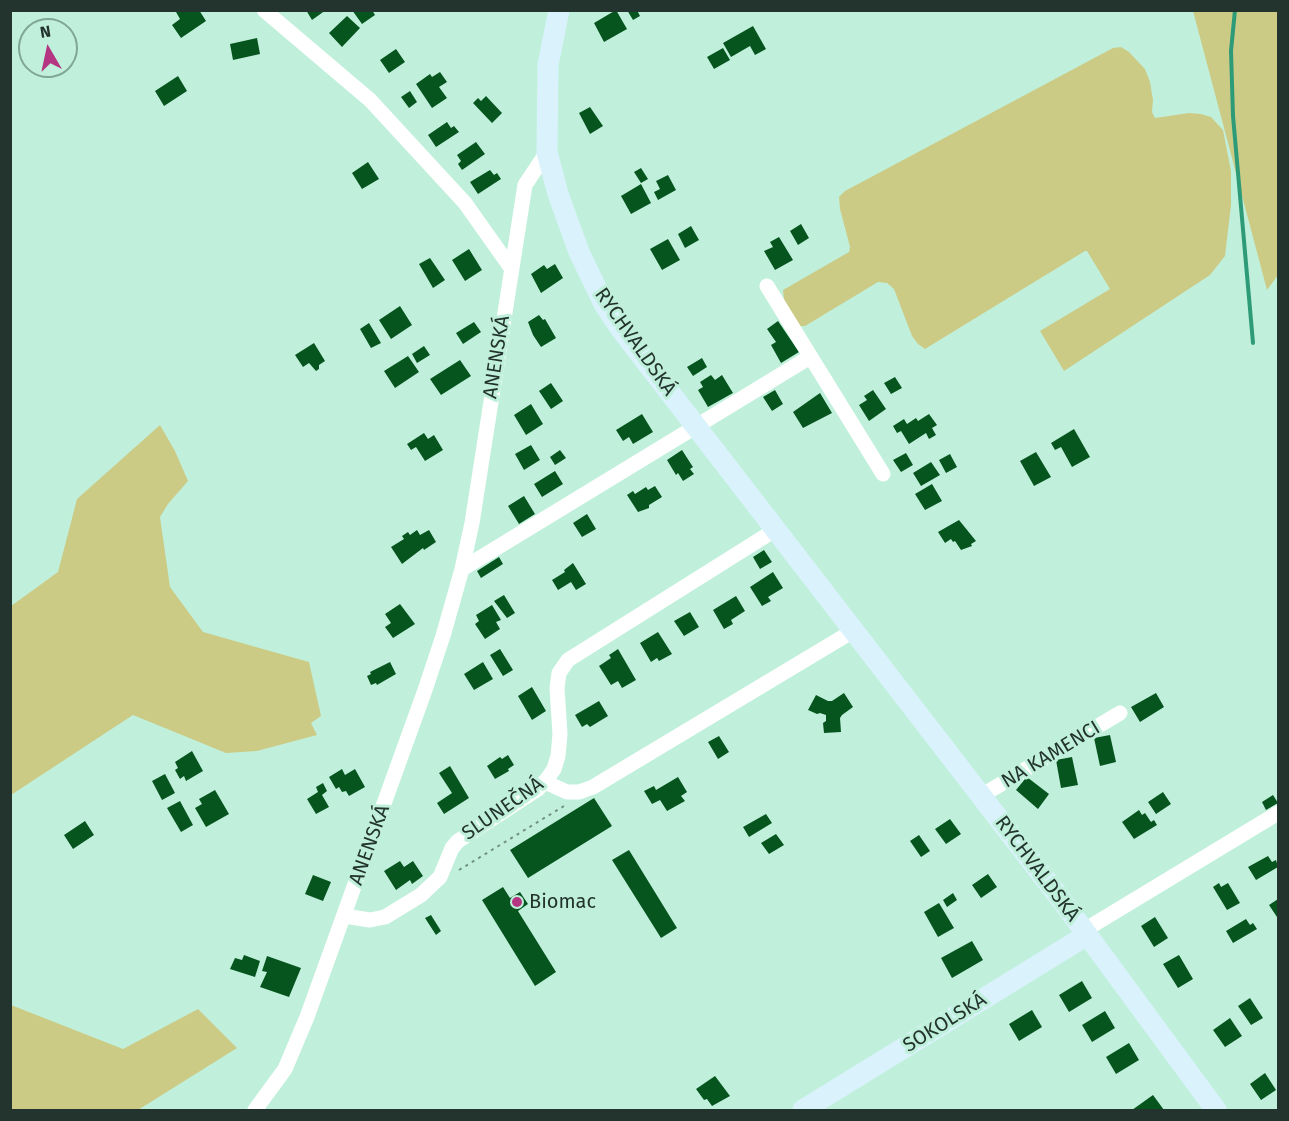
<!DOCTYPE html>
<html>
<head>
<meta charset="utf-8">
<style>
  body { margin:0 }
  #map { position:relative; width:1289px; height:1121px; overflow:hidden; background:#c0f0dc; font-family:"Fira Sans",sans-serif }
  canvas { display:block }
  .frame { position:absolute; inset:0; border:12px solid #22342d; pointer-events:none }
  .north { position:absolute; left:18px; top:18px; width:60px; height:60px; box-sizing:border-box; background:#c0f0dc; border:2px solid #81a596; border-radius:50%; rotate:351deg; font-size:16px; font-weight:700; line-height:24px; text-align:center; color:#22342d }
  .north::after { content:''; display:block; margin:auto; width:21px; height:27px; background:#b43582; clip-path:polygon(50% 0,100% 100%,50% 72%,0 100%) }
</style>
</head>
<body>
<div id="map">
<canvas width="1289" height="1121"></canvas>
<div class="frame"></div>
<div class="north">N</div>
</div>
<script>
const c = document.querySelector('canvas').getContext('2d');
c.lineJoin = 'round';
function fill(path, color) { c.fillStyle = color; c.fill(path, 'evenodd'); }
const shape = rows => new Path2D(rows.map(r => 'M' + r).join(''));
function stroke(path, color, width, dash) { c.strokeStyle = color; c.lineWidth = width; c.lineCap = dash ? 'butt' : 'round'; c.setLineDash(dash || []); c.stroke(path); }
function write(font, color, halo, rows, align = 'center') {
  c.font = font + ' "Fira Sans",sans-serif'; c.lineWidth = 6; c.setLineDash([]); c.textBaseline = 'middle'; c.strokeStyle = halo; c.fillStyle = color; for (const [text, x, y, turn = 0] of rows) {
    c.save(); c.translate(x, y); c.rotate((+turn || 0) * Math.PI / 180); c.textAlign = isNaN(turn) ? turn : align; if (halo) c.strokeText(text, 0, 0); c.fillText(text, 0, 0); c.restore();
  }
}
const green = shape([
  [1193,11,1278,11,1278,275,1267,290],
  [1121,47,1129,52,1145,69,1150,82,1153,100,1152,112,1155,118,1189,113,1201,114,1211,117,1223,130,1231,171,1231,205,1225,256,1210,275,1064,371,1040,331,1110,289,1087,251,1085,251,925,349,918,344,912,336,894,289,887,283,878,282,805,326,800,326,784,300,783,290,849,252,850,247,840,209,839,197,845,191,1113,48],
  [160,425,175,451,188,481,168,504,160,517,170,587,203,632,309,662,321,716,311,723,317,735,257,751,226,753,133,715,11,795,11,606,58,572,77,499],
  [11,1005,123,1049,198,1009,237,1048,138,1110,12,1110]
]);
const stream = shape([
  [1235,10,1231,51,1233,116,1253,343]
]);
const building = shape([
  [178,10,199,10,206,21,181,38,172,25,180,19,176,12],
  [306,10,326,10,312,20],
  [352,10,372,10,375,15,362,24],
  [616,10,627,29,604,42,594,23],
  [627,10,637,10,640,16,633,20],
  [347,16,360,28,342,47,329,33],
  [753,26,766,49,755,55,750,46,731,57,723,43],
  [257,38,260,54,233,60,230,44],
  [723,48,730,60,714,69,707,57],
  [396,49,405,62,389,73,380,60],
  [440,72,447,82,439,87,447,98,432,108,416,84,430,74,432,77],
  [178,76,187,91,164,106,155,91],
  [410,91,417,102,409,108,401,97],
  [486,96,502,113,492,123,473,103,478,98,481,101],
  [590,107,603,126,590,134,579,113],
  [447,122,451,128,454,126,459,132,436,147,428,135],
  [476,142,485,154,462,170,458,164,461,161,457,155],
  [368,162,379,179,362,189,352,173],
  [641,168,648,179,641,183,634,172],
  [490,170,494,175,497,173,501,179,478,194,470,182],
  [668,175,676,190,658,200,654,192,660,189,656,181],
  [641,184,651,203,631,214,621,196],
  [801,224,809,238,798,245,790,231],
  [691,226,699,240,685,248,678,234],
  [779,237,793,260,775,270,764,251,773,247,770,242],
  [668,239,680,260,662,270,650,249],
  [469,249,482,270,465,281,452,260],
  [430,258,445,280,433,288,419,264],
  [555,264,563,278,541,293,531,274,544,265,547,269],
  [400,306,412,325,391,339,379,320],
  [539,315,543,320,545,319,556,338,541,347,533,335,528,322],
  [778,321,799,352,781,363,771,345,776,342,767,329],
  [474,322,481,332,463,344,456,333],
  [369,323,381,343,371,348,360,329],
  [314,343,325,361,319,365,319,369,316,371,309,363,303,367,295,355],
  [424,346,430,355,417,363,412,354],
  [408,356,419,372,395,388,384,371],
  [702,358,707,367,693,376,687,367],
  [460,360,471,376,441,395,430,379],
  [711,375,715,380,722,375,733,393,708,407,698,390,703,387,700,382],
  [895,377,902,388,891,394,884,383],
  [551,383,563,401,551,409,539,391],
  [775,390,783,404,772,411,763,397],
  [873,390,886,409,869,421,859,405,867,400,864,396],
  [820,393,832,413,803,428,793,412],
  [531,404,543,424,526,435,514,415],
  [642,414,653,432,633,444,629,437,623,441,616,430],
  [929,414,937,425,932,428,936,435,929,439,926,433,909,444,901,431,897,433,893,426,904,419,907,424,916,418,918,421],
  [1074,429,1090,457,1072,467,1061,447,1055,450,1051,443],
  [424,433,428,439,434,435,443,450,425,461,416,447,411,450,407,444],
  [531,445,540,460,524,470,515,454],
  [560,450,566,458,555,465,550,457],
  [682,450,691,464,693,467,690,469,694,474,683,481,678,473,676,475,667,460],
  [1036,452,1051,477,1034,486,1020,461],
  [906,453,913,465,901,472,893,460],
  [950,454,957,467,946,473,939,460],
  [931,462,940,475,921,486,913,473],
  [555,471,563,484,542,497,534,484],
  [932,484,942,501,925,510,915,494],
  [655,486,662,497,649,505,649,508,638,512,627,495,633,491,635,494,646,487,648,490],
  [524,496,535,514,519,524,508,506],
  [587,514,596,529,582,537,573,523],
  [959,520,976,541,971,544,972,546,961,550,955,541,953,542,951,539,945,543,938,532],
  [417,530,420,535,429,530,436,542,424,550,423,548,402,564,391,547,404,539,402,536,408,532,410,535],
  [764,550,772,562,760,569,753,557],
  [499,557,503,564,481,578,477,571],
  [573,563,586,584,576,590,571,582,558,590,552,580,565,572,564,570],
  [773,572,783,588,768,597,771,601,762,606,750,587],
  [504,595,515,613,507,618,494,601],
  [736,596,745,611,731,620,733,624,724,629,713,610],
  [400,604,415,624,393,638,385,627,391,623,385,614],
  [492,605,501,620,496,622,500,629,485,639,475,624,479,621,476,615],
  [690,612,699,627,684,636,674,621],
  [658,632,672,654,659,661,657,658,651,662,640,643],
  [500,649,513,670,503,676,490,655],
  [618,649,636,680,622,688,618,681,611,685,599,666,611,658,609,655],
  [390,662,396,674,377,685,376,683,371,685,367,676,371,674,370,672],
  [483,662,493,679,474,690,464,674],
  [532,687,546,711,532,720,518,696],
  [844,693,853,707,842,715,840,718,841,732,824,733,823,723,826,721,826,715,820,713,817,714,808,710,816,695,828,701,832,701],
  [1156,693,1164,707,1140,722,1131,707],
  [599,701,608,716,590,727,587,724,582,727,575,715],
  [1110,735,1116,762,1100,766,1094,738],
  [719,736,729,752,718,759,708,742],
  [192,751,203,771,186,781,184,776,180,779,175,770,178,768,175,762],
  [508,755,514,765,508,769,509,771,495,779,487,766,500,757,502,759],
  [1072,757,1078,785,1061,788,1056,760],
  [450,766,469,798,444,814,437,803,452,793,439,773],
  [342,769,345,775,355,769,365,787,349,796,346,791,342,792,339,787,336,789,329,777],
  [165,774,175,793,162,800,152,781],
  [1023,774,1049,794,1038,809,1016,790,1025,779,1022,776],
  [678,777,687,792,681,796,685,801,667,811,660,800,652,804,644,791,654,786,656,790],
  [323,783,327,791,322,795,329,807,316,814,307,799,318,792,316,787],
  [215,790,229,814,206,827,195,808,202,804,199,799],
  [1163,792,1171,804,1156,814,1148,802],
  [1273,795,1278,803,1266,810,1262,802],
  [594,798,612,826,528,878,510,850],
  [180,801,193,825,181,832,167,808],
  [1139,810,1142,815,1145,813,1151,822,1154,820,1157,825,1134,839,1122,822],
  [766,814,772,823,749,837,743,827],
  [950,819,961,834,946,844,935,829],
  [85,821,94,835,73,849,64,835],
  [776,834,784,845,769,854,761,843],
  [919,835,930,851,921,857,910,841],
  [629,850,677,928,661,938,612,860],
  [1268,856,1272,862,1276,860,1278,867,1256,880,1248,867],
  [400,861,404,867,413,861,423,876,412,884,410,880,396,890,384,871],
  [988,874,997,887,981,898,972,885],
  [313,875,331,882,323,901,305,894],
  [1219,883,1221,887,1228,883,1240,903,1227,910,1213,887],
  [503,887,510,898,520,892,528,904,518,911,556,972,535,986,482,900],
  [953,893,957,900,947,907,943,900],
  [1278,899,1278,916,1277,917,1269,905],
  [939,903,954,928,938,937,924,912],
  [431,915,441,931,436,935,425,918],
  [1155,917,1168,938,1154,947,1141,926],
  [1246,919,1250,925,1253,923,1257,929,1233,943,1226,931],
  [972,941,983,960,952,978,941,958],
  [244,955,260,961,255,977,230,969,235,958,242,960],
  [1179,955,1193,979,1178,988,1163,964],
  [267,956,301,968,289,997,260,987,267,972,262,971],
  [1082,981,1092,998,1069,1012,1059,995],
  [1250,998,1263,1018,1251,1025,1238,1006],
  [1032,1010,1042,1027,1019,1041,1009,1024],
  [1105,1011,1115,1028,1092,1042,1082,1025],
  [1230,1018,1242,1036,1225,1047,1213,1030],
  [1129,1043,1139,1060,1116,1074,1106,1057],
  [1265,1073,1276,1090,1261,1100,1250,1084],
  [715,1076,730,1096,712,1106,707,1099,704,1100,696,1089],
  [1153,1095,1164,1110,1132,1110]
]);
const path = shape([
  [459,870,564,806]
]);
const street = shape([
  [264,10,370,100,465,203,511,268],
  [767,286,883,474],
  [462,569,810,357],
  [545,782,567,792,579,792,593,787,853,631],
  [981,796,1120,713],
  [344,916,370,920,385,917,421,895,440,877,452,848,458,841,538,789,547,779,554,769,558,756,560,734,557,688,559,673,568,660,775,530],
  [1083,931,1278,813],
  [255,1110,285,1069,307,1017,425,690,443,636,462,569,472,523,525,185,547,152]
]);
const secondary = shape([
  [559,10,548,65,547,152,558,194,579,252,604,304,620,328,1063,902,1216,1110],
  [803,1110,1087,935]
]);
const markers = [
  [517,902,6,"#b43582"]
];
const streetNames = [
  ["RYCHVALDSKÁ",635,342,55],
  ["ANENSKÁ",497,357,-81],
  ["NA KAMENCI",1051,755,-31],
  ["SLUNEČNÁ",503,809,-35],
  ["ANENSKÁ",370,845,-70],
  ["RYCHVALDSKÁ",1037,869,53],
  ["SOKOLSKÁ",945,1023,-32]
];
const poiNames = [
  ["Biomac",529,902]
];
fill(green, '#cccb86');
stroke(stream, '#2e9b78', 4);
fill(building, '#07551e');
stroke(path, '#709184', 2, [3, 4.5]);
stroke(street, '#fff', 15);
stroke(secondary, '#daf2fb', 21);
for (const [x, y, r, color] of markers) { const dot = new Path2D(); dot.arc(x, y, r, 0, 2 * Math.PI); c.fillStyle = color; c.fill(dot); stroke(dot, '#c0f0dc', 2); }
write('20px', '#22342d', '#c0f0dc', streetNames);
write('20px', '#22342d', '#c0f0dc', poiNames, 'left');
</script>
</body>
</html>
